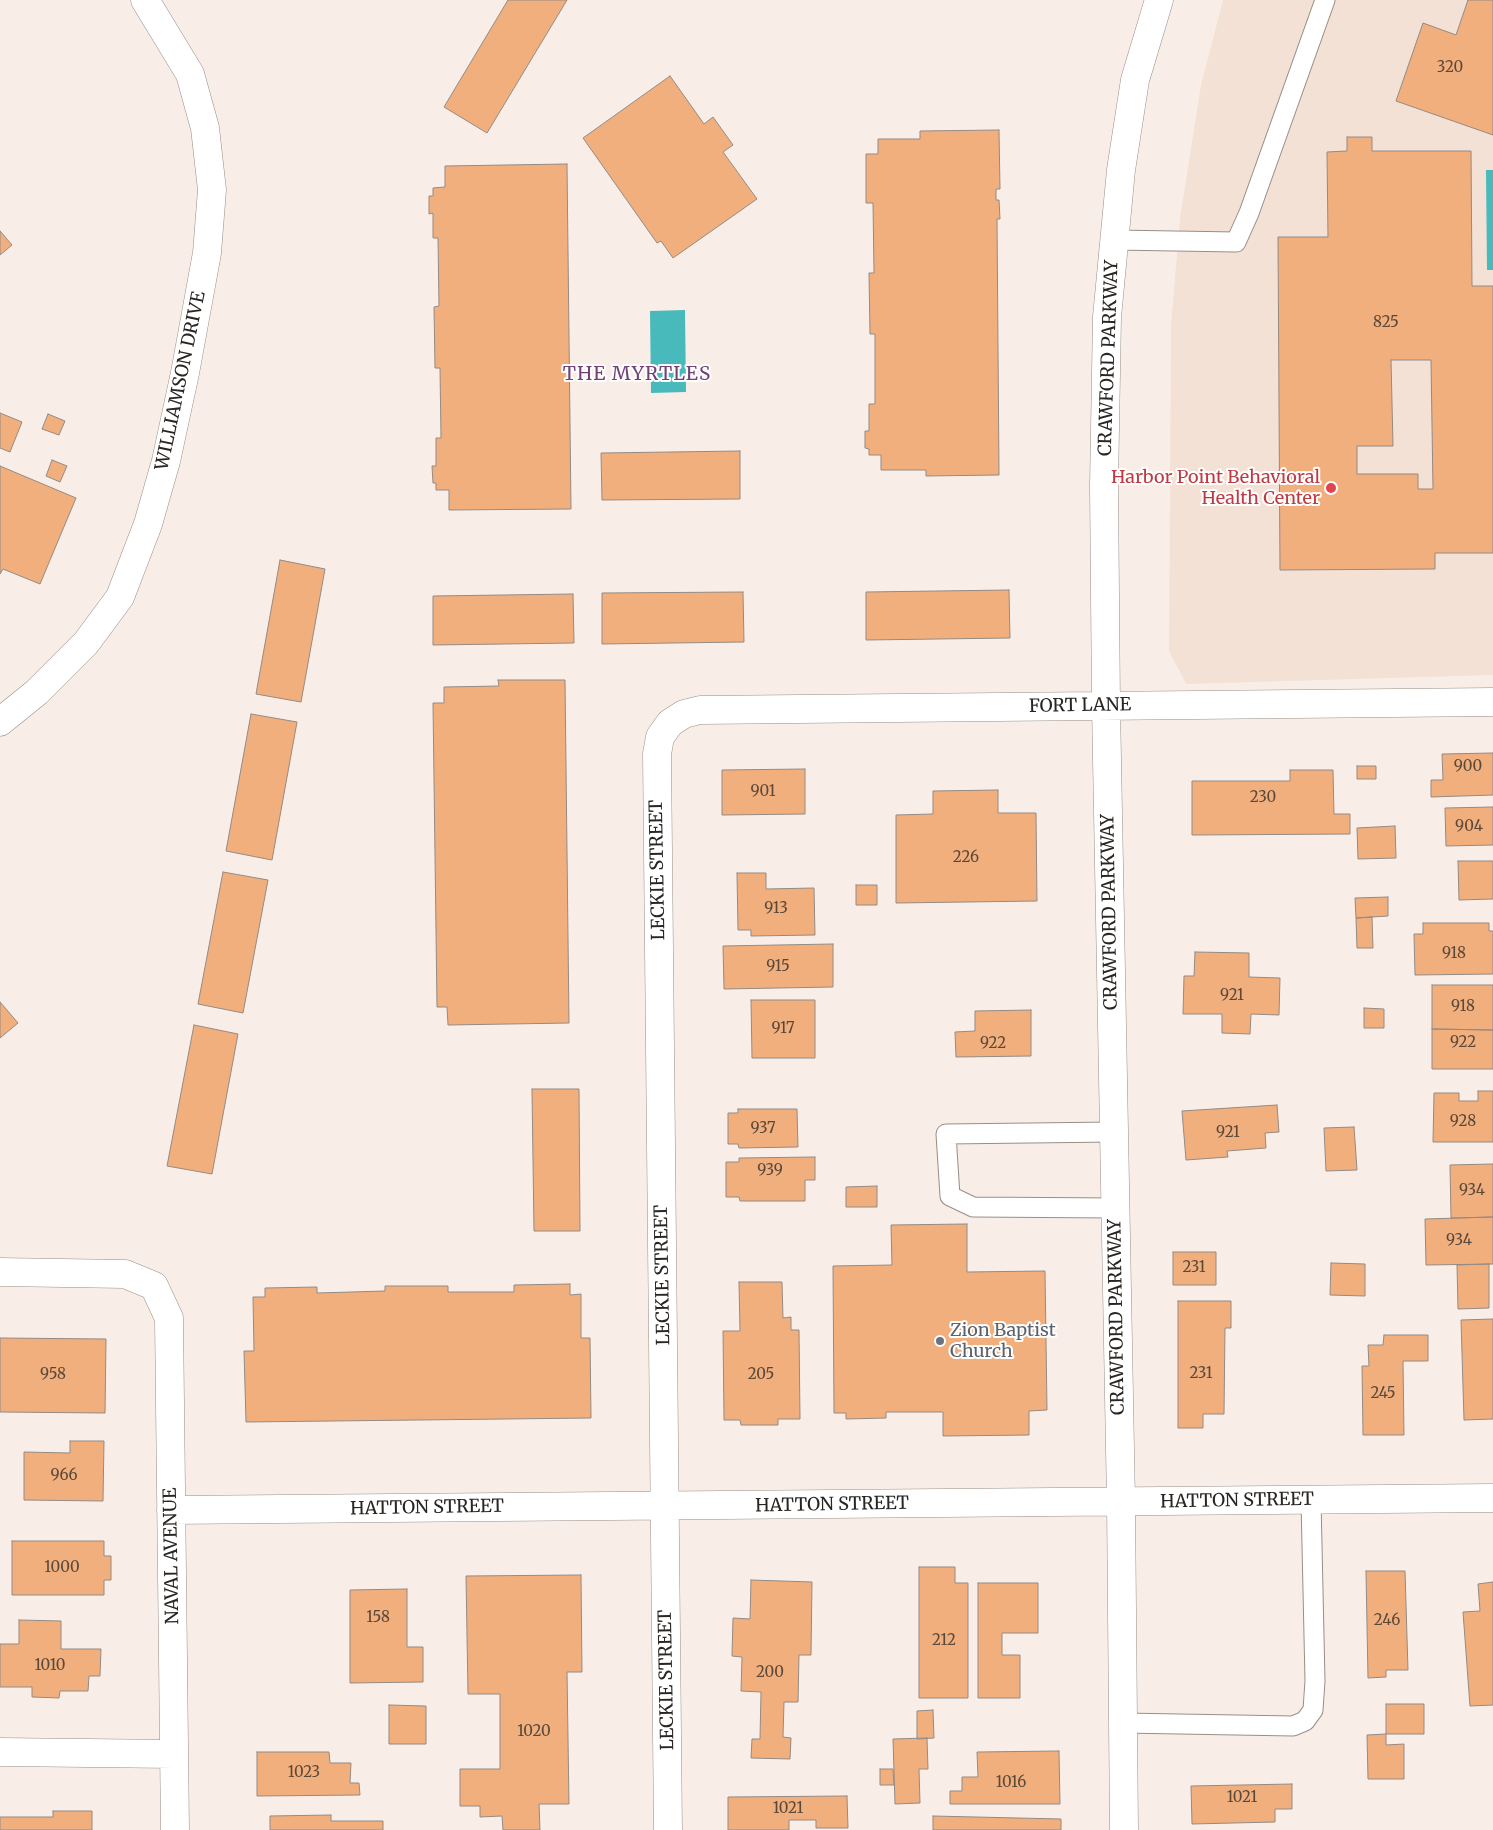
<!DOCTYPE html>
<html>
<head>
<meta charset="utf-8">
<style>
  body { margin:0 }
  canvas { display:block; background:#f9eee7 }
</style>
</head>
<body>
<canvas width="1493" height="1830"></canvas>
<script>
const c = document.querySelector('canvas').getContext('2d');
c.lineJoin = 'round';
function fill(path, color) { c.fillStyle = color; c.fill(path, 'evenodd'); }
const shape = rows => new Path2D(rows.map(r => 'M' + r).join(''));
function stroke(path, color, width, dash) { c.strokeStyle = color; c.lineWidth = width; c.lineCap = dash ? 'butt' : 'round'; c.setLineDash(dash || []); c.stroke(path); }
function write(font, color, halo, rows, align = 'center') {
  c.font = font + ' Merriweather,serif'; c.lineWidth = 4; c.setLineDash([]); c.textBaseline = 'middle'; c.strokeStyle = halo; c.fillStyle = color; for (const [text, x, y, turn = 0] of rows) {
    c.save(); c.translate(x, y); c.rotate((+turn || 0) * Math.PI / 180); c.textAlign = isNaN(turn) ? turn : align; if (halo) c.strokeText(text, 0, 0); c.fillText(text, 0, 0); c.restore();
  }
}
const built = shape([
  [1223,0,1493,0,1493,675,1186,684,1169,651,1171,325,1180,218,1201,85]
]);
const water = shape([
  [1486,170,1493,170,1493,270,1487,270],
  [685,310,686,392,651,393,650,311]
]);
const building = shape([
  [508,0,567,0,487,133,444,107,508,0],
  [1468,0,1493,0,1493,135,1396,101,1423,23,1456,35,1468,0],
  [670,76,704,124,713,117,733,145,723,152,757,199,673,258,661,241,657,243,583,138,670,76],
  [999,130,1000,189,996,189,996,200,999,200,1000,219,997,219,999,475,926,476,926,470,881,470,881,455,869,455,869,449,865,448,865,431,869,431,869,404,875,404,875,334,870,334,869,273,874,273,873,203,866,203,866,154,878,154,878,139,920,139,920,131,999,130],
  [1347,137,1372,137,1372,151,1471,151,1472,286,1493,286,1493,553,1435,553,1435,569,1280,570,1278,237,1328,237,1327,152,1347,151,1347,137],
  [1391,360,1431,360,1433,489,1418,489,1418,474,1357,474,1357,446,1393,446,1391,360],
  [567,164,571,509,449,510,449,490,436,490,436,483,433,483,432,466,436,466,436,438,441,438,440,368,435,368,434,307,439,306,438,238,433,238,433,213,429,214,429,196,433,196,433,188,445,187,445,166,567,164],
  [0,231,12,245,0,255,0,231],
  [0,413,22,422,10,452,0,448,0,413],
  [48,414,65,421,59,435,42,429,48,414],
  [740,451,740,499,602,500,601,453,740,451],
  [52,460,67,466,60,482,46,476,52,460],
  [0,466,76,498,40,584,3,569,0,574,0,466],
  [280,560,325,569,301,702,256,694,280,560],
  [1009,590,1010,638,866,640,866,592,1009,590],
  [743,592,744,642,602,644,602,593,743,592],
  [573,594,574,643,433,645,433,596,573,594],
  [498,680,565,680,569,1023,448,1025,447,1007,437,1007,433,703,444,703,444,687,499,686,498,680],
  [251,714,297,722,272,860,226,851,251,714],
  [1493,753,1493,795,1431,797,1431,780,1443,780,1442,754,1493,753],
  [1357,766,1376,766,1376,779,1357,779,1357,766],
  [805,769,805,814,722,815,722,770,805,769],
  [1290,770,1333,770,1334,814,1350,814,1350,834,1192,835,1192,781,1290,781,1290,770],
  [998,790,998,813,1036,813,1037,901,896,903,896,815,933,814,933,791,998,790],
  [1493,807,1493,845,1446,846,1445,808,1493,807],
  [1395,826,1396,858,1358,859,1357,828,1395,826],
  [1458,861,1493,861,1493,899,1459,900,1458,861],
  [223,872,268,880,243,1013,198,1004,223,872],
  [737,873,766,873,766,889,814,888,815,935,751,936,751,930,738,930,737,873],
  [856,885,877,885,877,905,856,905,856,885],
  [1388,897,1388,916,1356,918,1355,898,1388,897],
  [1372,917,1373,948,1357,948,1356,918,1372,917],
  [1423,923,1489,923,1489,931,1493,931,1493,974,1415,975,1414,934,1423,934,1423,923],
  [833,944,833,987,724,989,723,946,833,944],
  [1195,952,1249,953,1249,977,1280,978,1279,1015,1251,1014,1250,1034,1222,1033,1222,1014,1183,1014,1184,976,1194,976,1195,952],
  [1432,985,1493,985,1493,1030,1432,1029,1432,985],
  [751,1000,815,1000,815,1058,752,1058,751,1000],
  [0,1002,18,1023,0,1038,0,1002],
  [1364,1008,1384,1009,1384,1028,1364,1028,1364,1008],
  [1031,1010,1031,1056,956,1057,955,1032,975,1031,975,1011,1031,1010],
  [194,1025,238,1034,212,1174,167,1166,194,1025],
  [1432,1029,1493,1030,1493,1069,1432,1069,1432,1029],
  [532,1089,579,1089,580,1231,534,1231,532,1089],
  [1478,1091,1493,1091,1493,1142,1433,1142,1434,1093,1459,1093,1459,1101,1478,1101,1478,1091],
  [1277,1105,1279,1132,1265,1133,1266,1148,1227,1151,1228,1157,1186,1160,1182,1111,1277,1105],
  [738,1109,797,1109,798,1147,739,1148,738,1144,728,1144,728,1113,738,1113,738,1109],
  [1354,1127,1357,1170,1326,1171,1324,1128,1354,1127],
  [815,1157,815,1180,805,1180,805,1201,740,1201,739,1197,726,1197,726,1162,739,1162,739,1158,815,1157],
  [1493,1164,1493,1217,1451,1218,1450,1165,1493,1164],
  [877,1186,877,1207,846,1207,846,1187,877,1186],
  [1493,1217,1493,1264,1426,1265,1425,1219,1493,1217],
  [967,1224,967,1272,1045,1271,1047,1410,1029,1411,1029,1435,943,1436,943,1412,886,1412,886,1418,846,1419,846,1413,834,1413,833,1266,892,1265,891,1225,967,1224],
  [1173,1252,1216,1252,1216,1285,1173,1285,1173,1252],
  [1331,1263,1365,1264,1365,1296,1330,1295,1331,1263],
  [1489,1264,1489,1308,1458,1309,1457,1265,1489,1264],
  [739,1282,782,1282,783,1318,791,1317,791,1330,799,1330,800,1419,778,1419,778,1425,741,1425,740,1420,724,1420,723,1331,740,1331,739,1282],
  [570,1284,570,1295,581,1294,581,1338,590,1338,591,1418,246,1422,244,1351,254,1351,253,1297,265,1297,265,1288,317,1287,317,1293,385,1291,385,1286,448,1286,448,1292,514,1292,514,1285,570,1284],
  [1178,1301,1231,1301,1231,1328,1225,1328,1224,1414,1203,1414,1203,1428,1178,1428,1178,1301],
  [1493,1319,1493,1419,1464,1420,1461,1320,1493,1319],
  [1384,1335,1428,1335,1428,1361,1403,1361,1404,1435,1363,1435,1362,1366,1369,1366,1368,1345,1383,1345,1384,1335],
  [0,1338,106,1339,105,1413,0,1412,0,1338],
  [70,1441,104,1441,103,1501,24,1500,24,1452,70,1453,70,1441],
  [12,1541,104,1541,104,1556,111,1556,111,1580,104,1580,104,1595,12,1595,12,1541],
  [919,1567,955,1567,955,1583,968,1583,968,1698,919,1698,919,1567],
  [1366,1571,1405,1571,1408,1670,1386,1670,1386,1677,1368,1678,1366,1571],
  [581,1575,582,1672,567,1672,569,1804,539,1804,540,1830,503,1830,502,1816,480,1817,480,1806,460,1806,460,1769,500,1769,500,1694,468,1694,466,1576,581,1575],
  [751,1580,812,1582,811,1655,799,1655,798,1702,784,1702,783,1737,791,1738,790,1759,751,1758,752,1739,760,1739,761,1692,741,1691,742,1657,732,1656,733,1618,750,1619,751,1580],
  [1493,1582,1493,1705,1470,1706,1463,1612,1480,1611,1478,1584,1493,1582],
  [978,1583,1038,1583,1038,1633,1002,1633,1002,1655,1020,1655,1020,1698,978,1698,978,1583],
  [407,1589,407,1647,423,1647,423,1682,350,1683,350,1590,407,1589],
  [19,1620,61,1621,61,1649,101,1649,100,1676,89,1676,88,1691,60,1691,59,1698,32,1697,32,1687,0,1687,0,1644,19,1644,19,1620],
  [1386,1704,1424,1704,1424,1734,1386,1734,1386,1704],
  [389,1705,426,1706,426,1744,389,1744,389,1705],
  [933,1710,934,1738,917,1739,917,1711,933,1710],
  [1386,1734,1386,1745,1404,1744,1404,1779,1368,1779,1367,1735,1386,1734],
  [927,1738,928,1769,919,1769,920,1803,895,1804,893,1739,927,1738],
  [1059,1751,1060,1804,950,1804,950,1791,962,1791,962,1777,978,1777,977,1752,1059,1751],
  [257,1752,329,1752,330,1763,351,1763,350,1783,359,1783,360,1795,257,1796,257,1752],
  [880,1769,893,1769,894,1785,880,1785,880,1769],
  [1292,1784,1292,1809,1275,1809,1275,1822,1192,1824,1191,1786,1292,1784],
  [847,1796,848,1828,816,1828,816,1820,789,1820,789,1830,728,1830,728,1797,847,1796],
  [53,1811,92,1811,92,1830,0,1830,0,1817,53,1817,53,1811],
  [331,1815,331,1821,383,1821,383,1830,270,1830,270,1816,331,1815],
  [933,1816,1061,1819,1061,1830,933,1830,933,1816]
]);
const service = shape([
  [1114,240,1236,242,1249,213,1325,0],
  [1114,1132,946,1134,950,1196,973,1207,1115,1208],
  [1123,1723,1293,1726,1305,1721,1313,1710,1315,1681,1311,1500]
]);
const minor = shape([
  [0,722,37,692,86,643,120,597,148,524,166,461,185,373,207,253,212,190,205,128,190,74,145,0],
  [0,1272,125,1274,154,1286,169,1318,175,1830],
  [171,1510,1493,1498],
  [0,1752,174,1754],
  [668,1830,657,754,660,737,670,723,684,714,700,710,1493,702],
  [1124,1830,1121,1502,1106,706,1104,485,1107,317,1121,170,1135,80,1159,0]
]);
const markers = [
  [1331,488,6,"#e0444e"],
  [940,1341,5,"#6b7280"]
];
const numberNames = [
  ["320",1450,68],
  ["825",1386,323],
  ["900",1468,767],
  ["901",763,792],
  ["230",1263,798],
  ["904",1469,827],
  ["226",966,858],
  ["913",776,909],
  ["918",1454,954],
  ["915",778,967],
  ["921",1232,996],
  ["918",1463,1007],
  ["917",783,1029],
  ["922",1463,1043],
  ["922",993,1044],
  ["928",1463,1122],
  ["937",763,1129],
  ["921",1228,1133],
  ["939",770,1171],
  ["934",1472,1191],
  ["934",1459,1241],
  ["231",1194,1268],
  ["231",1201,1374],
  ["958",53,1375],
  ["205",761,1375],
  ["245",1383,1394],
  ["966",64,1476],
  ["1000",62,1568],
  ["158",378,1618],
  ["246",1387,1621],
  ["212",944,1641],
  ["1010",50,1666],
  ["200",770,1673],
  ["1020",534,1732],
  ["1023",304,1773],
  ["1016",1011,1783],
  ["1021",1242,1798],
  ["1021",788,1809]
];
const streetNames = [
  ["CRAWFORD PARKWAY",1109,358,-88],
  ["WILLIAMSON DRIVE",181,381,-78],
  ["FORT LANE",1080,706,-1],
  ["LECKIE STREET",658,870,-91],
  ["CRAWFORD PARKWAY",1110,912,-91],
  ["LECKIE STREET",663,1275,-91],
  ["CRAWFORD PARKWAY",1117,1317,-91],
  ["HATTON STREET",1237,1501,-1],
  ["HATTON STREET",832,1505,-1],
  ["HATTON STREET",427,1508,-1],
  ["NAVAL AVENUE",172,1556,-91],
  ["LECKIE STREET",667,1680,-91]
];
const healthNames = [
  ["Harbor Point Behavioral",1320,478],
  ["Health Center",1320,499]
];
const worshipNames = [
  ["Zion Baptist",950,1331],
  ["Church",950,1352]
];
const neighbourhoodNames = [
  ["THE MYRTLES",637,375]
];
fill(built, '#f3e1d5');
fill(water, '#48babc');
fill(building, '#f2af7e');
stroke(building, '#948a83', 1);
stroke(service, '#988e88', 21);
stroke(minor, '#988e88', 29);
stroke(service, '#fff', 19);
stroke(minor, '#fff', 28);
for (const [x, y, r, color] of markers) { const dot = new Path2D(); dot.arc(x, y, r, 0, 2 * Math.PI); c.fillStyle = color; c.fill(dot); stroke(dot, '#fff', 2); }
write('15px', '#5a4839', null, numberNames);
write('18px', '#282522', '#fff', streetNames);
write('18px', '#be3a42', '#fff', healthNames, 'right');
write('18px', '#5b616d', '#fff', worshipNames, 'left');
c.letterSpacing = '1px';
write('19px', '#724276', '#fff', neighbourhoodNames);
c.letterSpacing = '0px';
</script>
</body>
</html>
